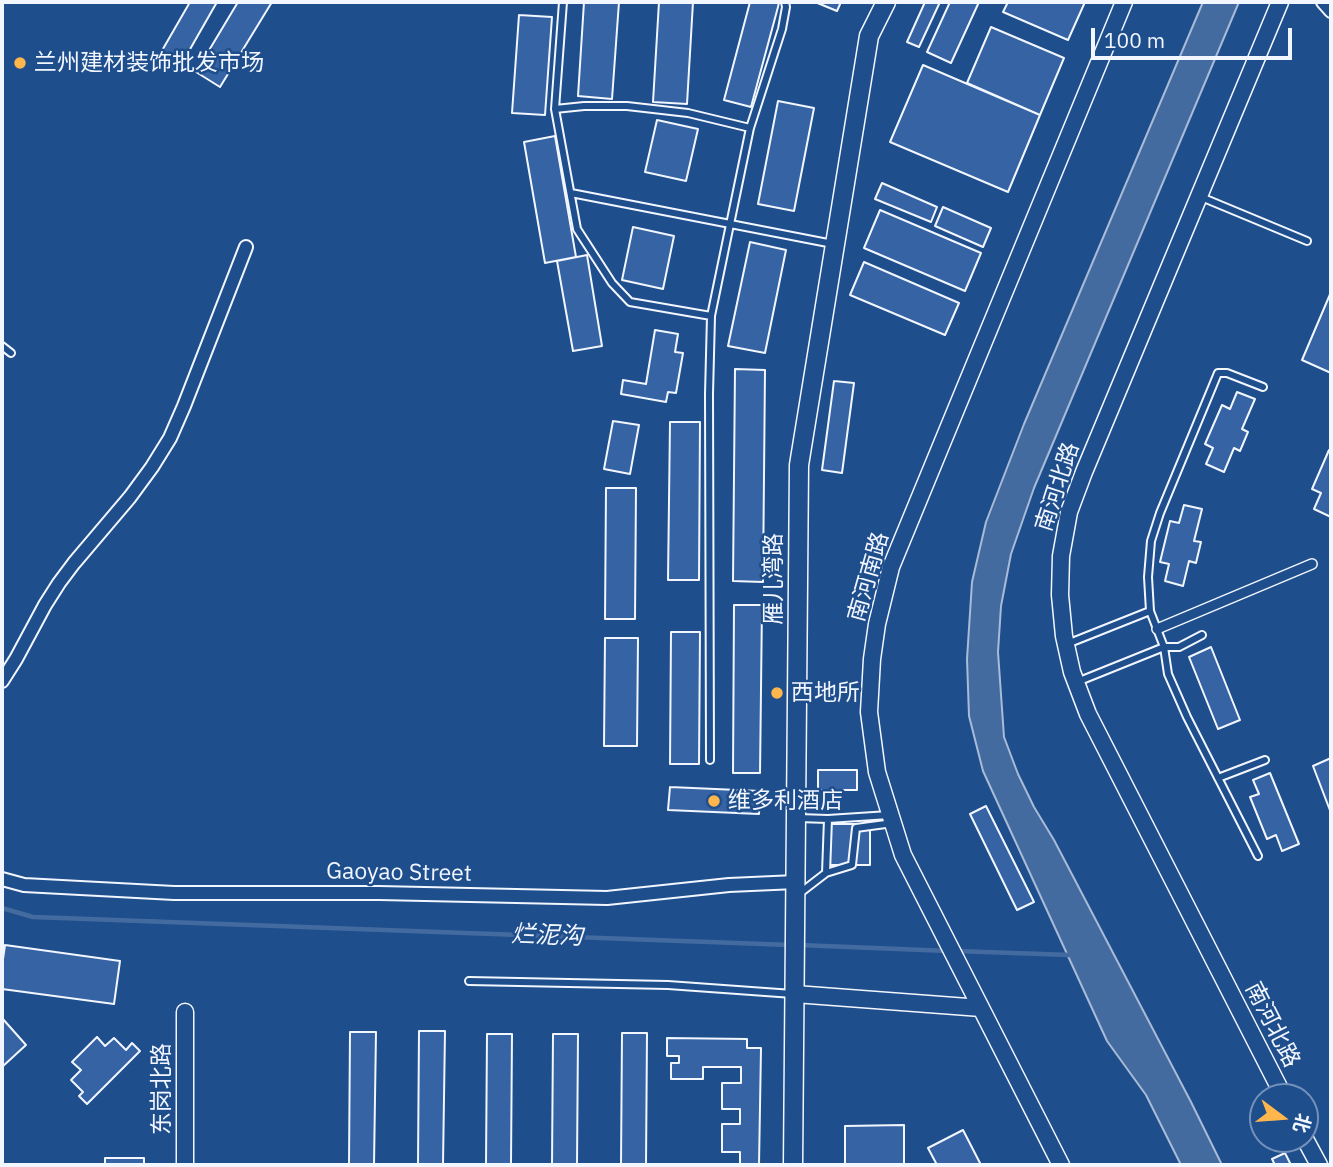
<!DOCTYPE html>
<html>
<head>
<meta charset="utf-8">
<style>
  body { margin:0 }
  #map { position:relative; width:1333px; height:1167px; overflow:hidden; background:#1f4e8c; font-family:"IBM Plex Sans","Noto Sans SC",sans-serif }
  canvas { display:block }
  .frame { position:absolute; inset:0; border:4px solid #f2f6ff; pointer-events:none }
  .north { position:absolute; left:1249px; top:1083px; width:70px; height:70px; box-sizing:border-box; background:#1f4e8c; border:2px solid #7391ba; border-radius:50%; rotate:106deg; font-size:19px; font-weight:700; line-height:28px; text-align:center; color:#f2f6ff }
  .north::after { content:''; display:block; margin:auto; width:24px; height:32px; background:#ffb74d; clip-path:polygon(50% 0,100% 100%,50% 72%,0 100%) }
  .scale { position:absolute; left:1091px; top:28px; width:201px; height:32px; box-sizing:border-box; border:4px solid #f2f6ff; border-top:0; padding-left:9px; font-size:21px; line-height:24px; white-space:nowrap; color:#f2f6ff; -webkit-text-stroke:5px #1f4e8c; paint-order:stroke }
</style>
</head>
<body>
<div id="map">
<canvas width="1333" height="1167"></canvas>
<div class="frame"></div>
<div class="north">北</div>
<div class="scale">100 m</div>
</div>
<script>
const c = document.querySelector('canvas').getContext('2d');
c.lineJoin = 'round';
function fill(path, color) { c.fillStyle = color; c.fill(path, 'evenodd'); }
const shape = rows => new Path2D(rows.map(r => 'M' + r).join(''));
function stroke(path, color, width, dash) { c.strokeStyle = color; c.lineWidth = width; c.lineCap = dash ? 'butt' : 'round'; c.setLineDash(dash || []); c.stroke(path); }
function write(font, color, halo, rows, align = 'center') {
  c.font = font + ' "IBM Plex Sans","Noto Sans SC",sans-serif'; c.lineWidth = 5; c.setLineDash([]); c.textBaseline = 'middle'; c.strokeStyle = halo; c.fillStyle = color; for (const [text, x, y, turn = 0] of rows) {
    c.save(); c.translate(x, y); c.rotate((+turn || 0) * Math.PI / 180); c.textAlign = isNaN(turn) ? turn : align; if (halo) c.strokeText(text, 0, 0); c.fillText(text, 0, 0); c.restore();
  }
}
const water = shape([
  [1203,2,1239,2,1034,488,1011,554,1001,606,998,652,1004,737,1018,774,1034,807,1054,840,1191,1102,1222,1165,1181,1165,1146,1095,1107,1041,983,771,969,716,967,659,972,582,986,522,1024,424,1203,2]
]);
const stream = shape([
  [2,908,33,917,790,945],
  [799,945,948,951],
  [956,951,1070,955]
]);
const building = shape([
  [190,2,217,2,177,72,156,61,190,2],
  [238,2,272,2,220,87,196,72,238,2],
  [584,2,619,2,612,99,578,96,584,2],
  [659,2,693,2,687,104,653,102,659,2],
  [750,2,779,2,778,7,751,107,724,100,750,2],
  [815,2,841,2,837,11,815,2],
  [925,2,940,2,919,47,907,42,925,2],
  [950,2,979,2,951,63,927,52,950,2],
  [1008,2,1085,2,1068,40,1003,12,1008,2],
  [519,15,552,17,545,115,512,113,519,15],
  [991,27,1064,58,1040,115,967,83,991,27],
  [923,65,1040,115,1008,192,890,142,923,65],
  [778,101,814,108,794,211,758,204,778,101],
  [657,120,698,129,686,181,645,172,657,120],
  [555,136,576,257,545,263,524,142,555,136],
  [882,183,937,207,931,222,875,199,882,183],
  [943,207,991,228,983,247,935,226,943,207],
  [880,210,981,253,965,291,864,248,880,210],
  [633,227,674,236,663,289,622,280,633,227],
  [750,242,786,250,765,353,728,346,750,242],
  [587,255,602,346,573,351,557,261,587,255],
  [864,262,959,303,945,335,850,295,864,262],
  [1331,292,1331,373,1302,360,1331,292],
  [655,330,678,334,675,352,683,353,676,393,668,392,666,402,621,394,623,380,646,384,655,330],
  [735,369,765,370,763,582,733,581,735,369],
  [834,381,854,383,842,473,822,470,834,381],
  [1237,392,1255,399,1242,429,1248,432,1240,451,1234,448,1224,472,1206,464,1213,448,1205,444,1222,405,1230,409,1237,392],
  [613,421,639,425,630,474,604,469,613,421],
  [670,422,700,422,699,580,668,580,670,422],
  [1329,450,1331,451,1331,517,1314,509,1321,493,1312,489,1329,450],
  [606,488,636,488,635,619,605,619,606,488],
  [1184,505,1202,509,1194,541,1201,542,1196,563,1189,561,1183,586,1165,581,1169,564,1160,562,1170,521,1179,523,1184,505],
  [734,605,762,605,760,773,733,773,734,605],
  [671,632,700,632,699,764,670,764,671,632],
  [605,638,638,638,637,746,604,746,605,638],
  [1211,647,1240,720,1218,729,1189,657,1211,647],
  [1331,758,1331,813,1313,766,1331,758],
  [818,770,857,770,857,790,818,790,818,770],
  [1270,773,1299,844,1282,851,1276,835,1267,839,1250,797,1259,794,1253,780,1270,773],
  [670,787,760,791,759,814,668,810,670,787],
  [986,806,1034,902,1017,910,970,814,986,806],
  [824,824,870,824,870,865,824,865,824,824],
  [5,945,120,961,114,1004,2,989,2,966,5,945],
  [2,1018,26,1045,2,1067,2,1018],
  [419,1031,445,1031,443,1165,418,1165,419,1031],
  [350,1032,376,1032,374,1165,349,1165,350,1032],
  [622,1033,647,1033,646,1165,621,1165,622,1033],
  [487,1034,512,1034,511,1165,486,1165,487,1034],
  [553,1034,578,1034,577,1165,552,1165,553,1034],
  [97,1037,105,1046,114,1038,126,1050,132,1043,140,1051,87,1104,79,1096,83,1092,71,1080,81,1070,72,1062,97,1037],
  [667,1038,747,1039,747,1048,761,1048,759,1165,740,1165,740,1152,722,1152,722,1124,740,1124,740,1109,722,1109,722,1083,741,1083,741,1067,703,1067,703,1079,671,1079,671,1063,679,1063,679,1056,667,1056,667,1038],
  [904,1125,904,1165,845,1165,845,1126,904,1125],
  [963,1130,981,1165,937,1165,928,1148,963,1130],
  [1285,1153,1291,1165,1275,1165,1272,1159,1285,1153],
  [105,1158,144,1158,144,1165,105,1165,105,1158]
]);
const service = shape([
  [563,2,555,109,577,229,612,283,630,302,711,316],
  [555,109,584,106,627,106,688,113,750,128],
  [571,193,833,244],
  [1201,197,1307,241],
  [2,346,11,353],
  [1067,644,1150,611],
  [1077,682,1164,647,1179,647,1202,635],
  [710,760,709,394,711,316,750,128,782,29,786,7,785,2],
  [1218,778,1265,760],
  [889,815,828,819,826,873,852,865,856,828,893,823],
  [798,818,828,819],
  [1258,856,1187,717,1168,674,1164,647,1150,611,1148,577,1151,541,1160,513,1218,373,1227,373,1263,387],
  [800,893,826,873],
  [469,981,668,985,793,994]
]);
const pedestrian = shape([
  [1157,629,1312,564]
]);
const minor = shape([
  [1323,2,1331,11],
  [2,681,16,659,45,605,59,583,74,563,130,497,152,467,170,438,184,406,246,247],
  [2,879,24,885,174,893,379,893,607,898,729,885,796,882]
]);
const tertiary = shape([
  [1280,2,1084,472,1069,512,1061,556,1060,595,1064,636,1072,672,1088,714,1284,1097],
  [795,994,981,1008],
  [1305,1139,1319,1165],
  [185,1165,185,1012],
  [1061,1165,903,855,877,772,869,712,872,659,877,624,891,567,1124,2]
]);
const secondary = shape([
  [793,1165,799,465,869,36,886,2]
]);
const markers = [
  [20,63,7,"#ffb74d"],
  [777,693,7,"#ffb74d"],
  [714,801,7,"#ffb74d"]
];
const poiNames = [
  ["兰州建材装饰批发市场",34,63],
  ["西地所",791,693],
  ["维多利酒店",728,801]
];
const streetNames = [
  ["南河北路",1058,487,-72],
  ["南河南路",869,577,-74],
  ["雁儿湾路",774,579,-90],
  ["Gaoyao Street",399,873,1],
  ["南河北路",1272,1025,63],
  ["东岗北路",162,1089,-90]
];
const waterNames = [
  ["烂泥沟",547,936,2]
];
fill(water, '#446ba0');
stroke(water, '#a8bbd7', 2);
stroke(stream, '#446ba0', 4.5);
fill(building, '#3563a3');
stroke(building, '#f2f6ff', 2);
stroke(service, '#f2f6ff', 10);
stroke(pedestrian, '#f2f6ff', 12);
stroke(minor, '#f2f6ff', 16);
stroke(tertiary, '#f2f6ff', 19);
stroke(secondary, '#f2f6ff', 21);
stroke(service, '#1f4e8c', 6);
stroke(pedestrian, '#1f4e8c', 9);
stroke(minor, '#1f4e8c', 12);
stroke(tertiary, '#1f4e8c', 16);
stroke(secondary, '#1f4e8c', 18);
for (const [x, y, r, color] of markers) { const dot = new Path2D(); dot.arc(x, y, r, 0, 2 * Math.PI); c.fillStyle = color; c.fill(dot); stroke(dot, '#1f4e8c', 2.5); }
write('23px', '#f2f6ff', '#1f4e8c', poiNames, 'left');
write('23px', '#f2f6ff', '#1f4e8c', streetNames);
write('italic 24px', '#f2f6ff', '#1f4e8c', waterNames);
</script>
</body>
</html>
